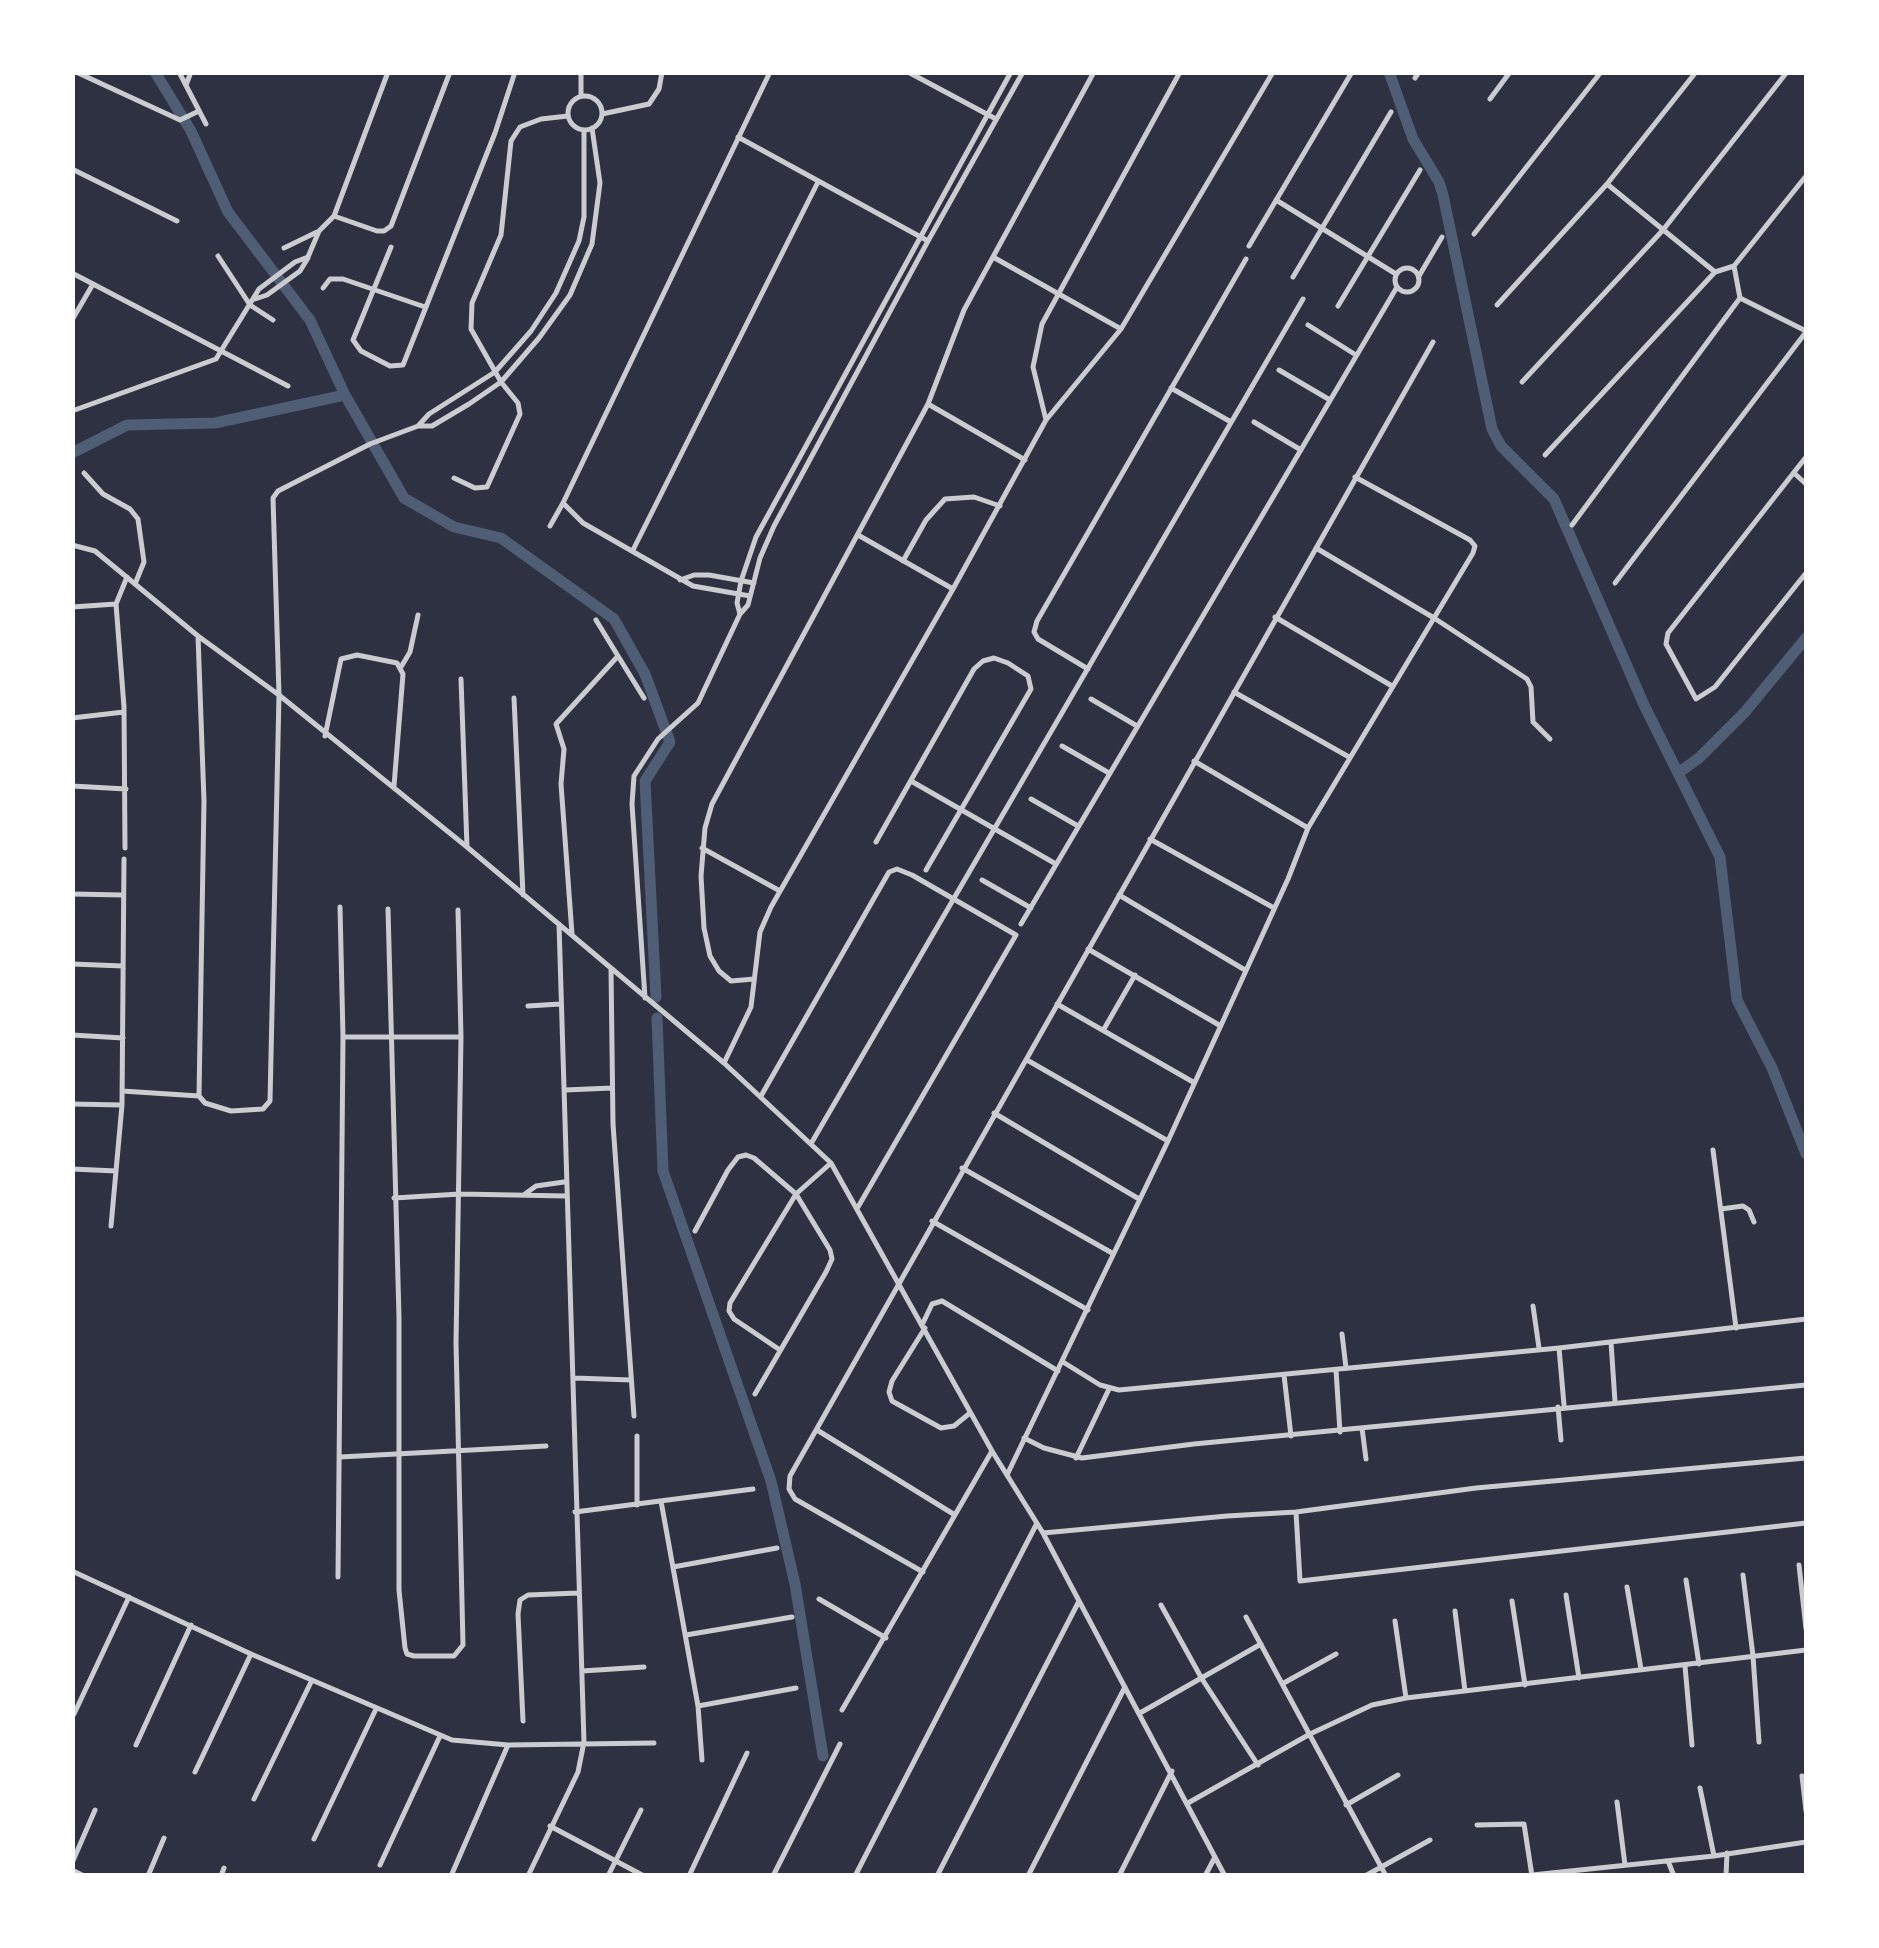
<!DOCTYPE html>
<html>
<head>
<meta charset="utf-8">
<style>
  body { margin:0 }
  #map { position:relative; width:1879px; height:1948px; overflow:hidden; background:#2d3142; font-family:"PT Sans Narrow",sans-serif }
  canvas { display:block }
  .frame { position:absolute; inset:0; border:75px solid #fff; pointer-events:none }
</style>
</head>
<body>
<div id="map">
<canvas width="1879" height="1948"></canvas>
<div class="frame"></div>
</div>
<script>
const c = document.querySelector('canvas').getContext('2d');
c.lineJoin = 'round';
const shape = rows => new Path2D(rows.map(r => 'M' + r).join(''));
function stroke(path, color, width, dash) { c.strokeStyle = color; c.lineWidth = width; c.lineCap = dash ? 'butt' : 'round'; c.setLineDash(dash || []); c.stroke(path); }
const canal = shape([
  [1389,72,1413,139,1439,182,1443,195,1492,429,1501,446,1554,499,1644,705,1720,857,1737,1000,1772,1068,1806,1154],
  [345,395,404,498,454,527,501,538,614,619,645,674,670,742,645,781,656,997],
  [72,453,127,425,215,423,345,395,310,320,228,212,191,131,155,72],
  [1678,773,1699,758,1745,712,1806,638],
  [657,1018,663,1171,771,1481,795,1584,823,1756]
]);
const minor = shape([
  [76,72,180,120,199,111],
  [179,72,206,124],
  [908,72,996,119],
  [1415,78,1419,72],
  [186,85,191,72],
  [581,96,581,72],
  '568 113a17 17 0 1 1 34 0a17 17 0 1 1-34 0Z',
  [1490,99,1510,72],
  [602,114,649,104,659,89,662,72],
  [738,137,928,241],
  [72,169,177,221],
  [1607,184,1715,272],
  [1276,200,1396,274],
  [334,216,377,231,384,231,391,226,450,72],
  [1474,234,1601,72],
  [1249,246,1352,72],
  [391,247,353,340,361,351,390,366,403,365,495,133,515,72],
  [284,248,317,232],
  [218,256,250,305,273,320],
  [993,257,1121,329],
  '1395 280a12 12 0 1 1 24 0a12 12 0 1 1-24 0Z',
  [72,273,288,386],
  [1419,276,1442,237],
  [1293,277,1391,112],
  [323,288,330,279,343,279,425,307],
  [1740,298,1806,331],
  [255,299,267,295,300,271,308,258],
  [1497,305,1607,184,1696,72],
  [1338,306,1420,170],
  [72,320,93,284],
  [1308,325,1356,355],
  [1279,370,1330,400],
  [1522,382,1663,230,1787,72],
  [1171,388,1231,422],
  [928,404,1025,460],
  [72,411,216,359,259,289,295,262,308,257,319,231,334,216,388,72],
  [1046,420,1033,367,1042,324,1180,72],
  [1254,422,1301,450],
  [418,426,429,414,495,372,531,331,556,293,579,241,584,217,584,130],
  [1545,455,1715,272,1734,266],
  [1806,457,1668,633,1666,644,1696,699,1715,687,1806,573],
  [84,473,103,494,130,509,138,519,144,562,135,584],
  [1794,473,1806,484],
  [454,478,475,488,487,487,520,414,518,403,501,382,471,329,472,303,501,235,511,141,520,127,541,119,568,116],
  [1572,525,1740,298,1734,266,1806,176],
  [550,526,563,503],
  [858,535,953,589],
  [72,545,95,551,198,636,279,695,467,847,724,1063,831,1163,992,1451,1043,1533,1225,1876],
  [1316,548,1434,618,1527,679,1531,687,1533,722,1550,739],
  [633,550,818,182],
  [903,561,926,520,945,499,974,497,1000,506],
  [680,580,694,575,709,575,754,583],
  [1615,583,1806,332],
  [750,596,693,586,583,523,563,503,770,72],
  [72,607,116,604],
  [740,614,737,603,741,581,756,537,1011,72],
  [1275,617,1392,686],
  [596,620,618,656],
  [198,636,204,801,199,1096],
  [401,667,410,652,418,615],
  [1088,669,1038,639,1034,632,1037,621,1246,259],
  [461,679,467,847],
  [1234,692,1349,757],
  [514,698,523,895],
  [1091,699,1137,726],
  [72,718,124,712],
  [325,736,341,659,357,655,397,663,403,674,394,786],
  [1062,746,1109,773],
  [1194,761,1308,828],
  [911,781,1056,864],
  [72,786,126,789],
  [1031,799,1078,826],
  [1150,839,1274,908],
  [876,842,974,669,983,661,994,658,1008,663,1028,676,1031,689,926,870],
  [125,848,124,707,116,604,127,577],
  [702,848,780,891],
  [982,880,1031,908],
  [72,894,123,895],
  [1119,895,1245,970],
  [388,909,399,1317,399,1590,405,1648,407,1654,414,1656,454,1656,463,1645,456,1343,461,1037,458,910],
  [1021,924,1397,287],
  [572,934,561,784,564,749,556,724,618,656,644,698],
  [1088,949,1219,1025],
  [72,964,123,966],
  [611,969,613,1124,634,1416],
  [754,979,731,981,719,971,710,956,704,928,701,876,705,828,712,804,928,404,964,310,1094,72],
  [645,998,632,804,634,776,658,739,698,703,740,614,748,605,760,558,774,526,928,241,1023,72],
  [1057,1004,1193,1082],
  [528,1006,560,1004],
  [1104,1029,1135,975],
  [72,1035,123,1038],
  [343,1037,461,1037],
  [1027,1060,1168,1141],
  [724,1063,751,1007,760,932,771,907,953,589,1046,420,1121,329,1273,72],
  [565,1090,612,1088],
  [122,1091,199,1096,205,1103,231,1111,263,1109,270,1101,279,695,273,498,278,491,370,444,418,426,432,426,469,404,501,382,539,338,570,295,592,244,600,183,592,128],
  [761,1096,889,872,897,869,912,875,1016,935,858,1207],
  [72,1104,122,1105],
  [994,1113,1139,1199],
  [812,1142,1303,299],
  [1713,1150,1736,1328],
  [962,1168,1112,1253],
  [72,1169,116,1171],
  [525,1194,536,1186,564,1182],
  [394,1198,460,1194,566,1196],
  [1721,1209,1743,1206,1749,1210,1754,1222],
  [932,1221,1088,1310],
  [111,1226,122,1105,124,859],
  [695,1231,728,1170,738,1157,746,1155,754,1158,796,1194,830,1250,832,1259,826,1272,755,1394],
  [1533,1306,1539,1348],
  [923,1323,932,1304,942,1301,1058,1371],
  [925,1328,892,1381,889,1392,892,1401,941,1428,954,1426,970,1413],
  [1342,1334,1346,1368],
  [1611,1342,1615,1402],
  [1559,1348,1564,1405],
  [780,1350,734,1319,729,1311,730,1303,796,1194,831,1163],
  [1063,1362,1100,1385,1119,1390,1559,1348,1806,1319],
  [1336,1370,1340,1432],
  [1284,1375,1291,1436],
  [574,1378,631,1380],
  [1558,1407,1561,1440],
  [1362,1428,1366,1459],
  [817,1430,955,1515],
  [1024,1438,1044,1448,1082,1458,1194,1444,1806,1385],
  [340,1457,546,1446],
  [1076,1458,1109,1389],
  [1007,1475,1168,1141,1288,879,1308,828,1473,553,1475,546,1470,540,1355,477],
  [661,1501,698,1706,702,1760],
  [637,1505,637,1436],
  [575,1512,753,1489],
  [1296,1512,1300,1581,1806,1523],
  [1043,1533,1227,1516,1296,1512,1476,1488,1806,1458],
  [1799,1565,1806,1629],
  [673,1567,777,1548],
  [72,1571,251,1654,452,1740,508,1745,654,1743],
  [923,1572,795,1499,789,1489,790,1476,1433,342],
  [1743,1575,1753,1656,1759,1742],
  [338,1577,343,1037,340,907],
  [1686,1580,1699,1664],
  [1627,1587,1641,1669],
  [1566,1595,1579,1678],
  [819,1599,886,1638],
  [1512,1601,1525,1685],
  [1161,1605,1202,1679,1258,1765],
  [1455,1611,1465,1691],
  [1246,1617,1386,1876],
  [1395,1621,1406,1698],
  [686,1635,792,1617],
  [1685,1666,1692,1745],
  [582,1671,644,1667],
  [1282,1684,1336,1654],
  [698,1706,796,1688],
  [842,1710,992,1451],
  [1140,1713,1261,1644],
  [74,1714,129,1597],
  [523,1721,518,1614,520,1600,528,1595,578,1593],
  [136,1745,191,1625],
  [195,1772,251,1654],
  [1802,1776,1806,1811],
  [1700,1788,1714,1856],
  [254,1799,312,1680],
  [1617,1802,1625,1865],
  [1188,1803,1310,1734,1372,1705,1406,1698,1806,1650],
  [1346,1805,1398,1775],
  [1477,1825,1524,1824,1532,1876],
  [550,1826,644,1876],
  [314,1839,376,1709],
  [1668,1861,1674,1876],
  [72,1863,95,1810],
  [380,1865,440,1736],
  [72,1870,84,1876],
  [1532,1875,1714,1856,1806,1842],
  [148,1876,164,1838],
  [221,1876,224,1868],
  [451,1876,508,1745],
  [528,1876,578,1772,584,1742,559,924],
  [608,1876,641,1810],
  [689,1876,747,1753],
  [773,1876,840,1744],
  [855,1876,1036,1525],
  [937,1876,1078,1603],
  [1028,1876,1125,1687],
  [1119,1876,1172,1771],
  [1205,1876,1215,1857],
  [1365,1876,1430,1840],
  [1726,1876,1727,1853]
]);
stroke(canal, '#4f5d75', 11);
stroke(minor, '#caccd0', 5);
</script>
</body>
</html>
